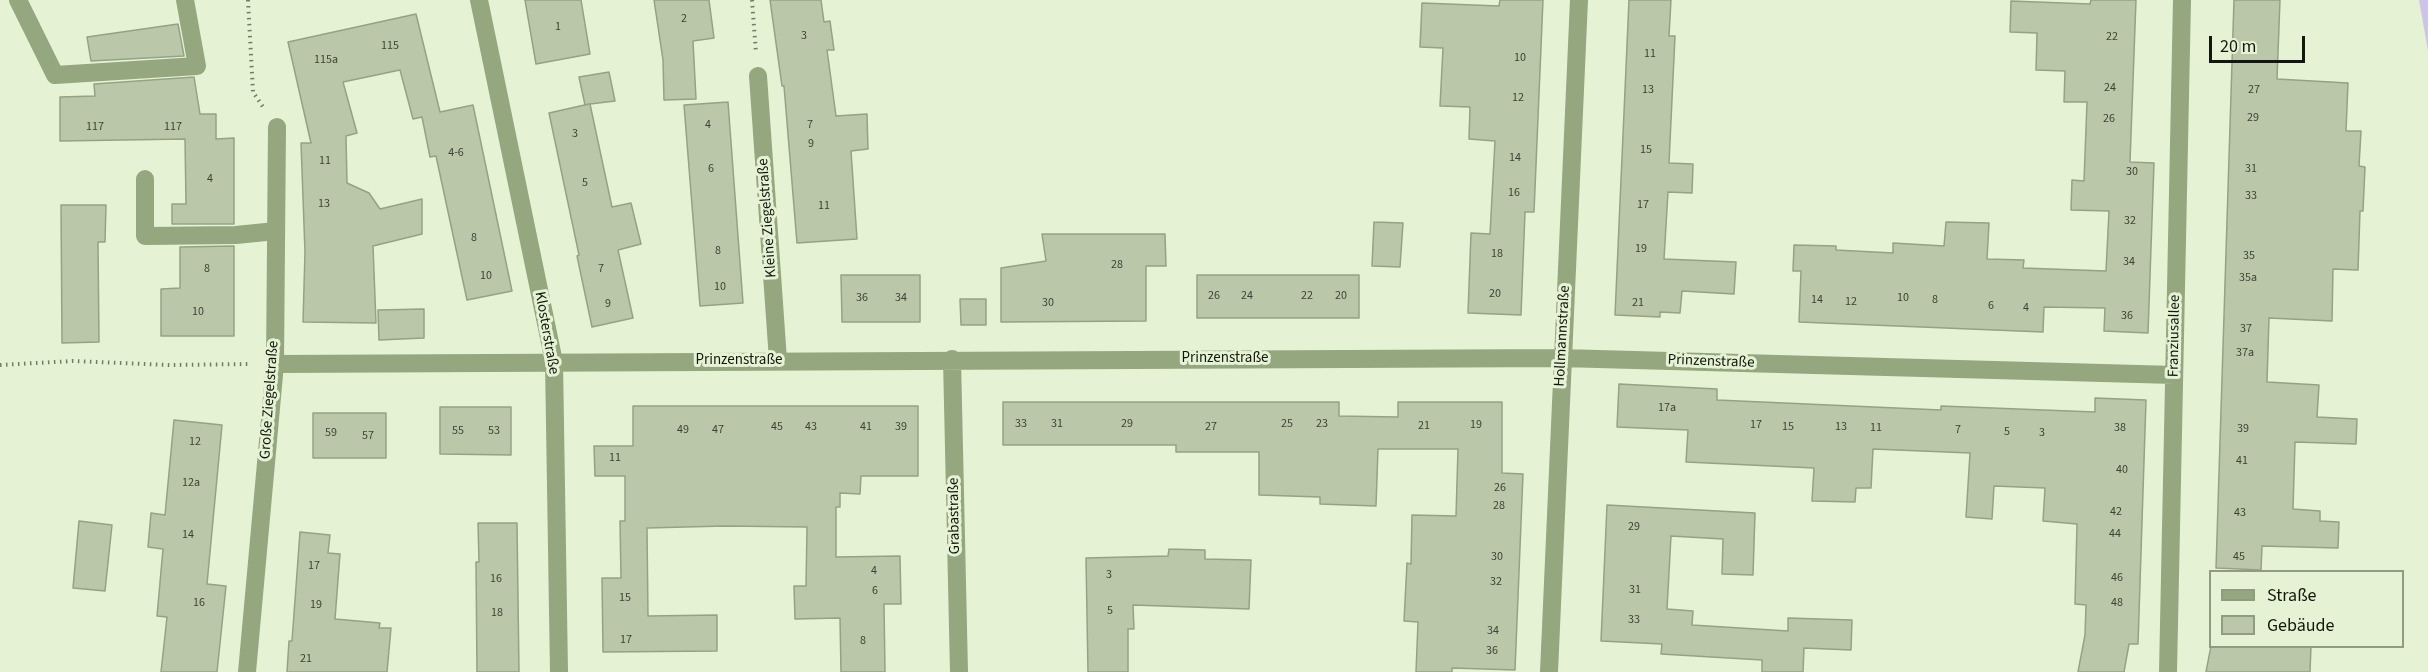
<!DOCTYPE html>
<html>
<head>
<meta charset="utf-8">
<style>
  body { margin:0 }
  #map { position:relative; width:2428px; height:672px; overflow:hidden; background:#e5f3d4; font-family:"Source Sans 3",sans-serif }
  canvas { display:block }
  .legend { position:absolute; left:2209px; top:570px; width:195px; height:78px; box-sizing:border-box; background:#e5f3d4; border:2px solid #919b84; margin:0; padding:8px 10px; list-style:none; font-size:18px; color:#13170d }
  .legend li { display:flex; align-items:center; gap:12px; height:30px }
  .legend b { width:30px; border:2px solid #919b84 }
  .scale { position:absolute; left:2209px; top:36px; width:96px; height:27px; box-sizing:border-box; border:3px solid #13170d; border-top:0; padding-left:8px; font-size:18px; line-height:21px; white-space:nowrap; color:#13170d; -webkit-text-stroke:4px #e5f3d4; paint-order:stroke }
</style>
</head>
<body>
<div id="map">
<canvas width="2428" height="672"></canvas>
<ul class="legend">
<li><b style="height:8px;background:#95a77e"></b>Straße</li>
<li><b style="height:16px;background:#bac7a9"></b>Gebäude</li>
</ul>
<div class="scale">20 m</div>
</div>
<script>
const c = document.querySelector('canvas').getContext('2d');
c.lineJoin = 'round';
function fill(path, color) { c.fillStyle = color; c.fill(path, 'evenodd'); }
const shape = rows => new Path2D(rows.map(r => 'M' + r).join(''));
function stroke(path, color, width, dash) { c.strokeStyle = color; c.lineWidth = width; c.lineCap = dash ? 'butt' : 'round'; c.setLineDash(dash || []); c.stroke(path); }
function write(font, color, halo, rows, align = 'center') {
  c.font = font + ' "Source Sans 3",sans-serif'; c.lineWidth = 6; c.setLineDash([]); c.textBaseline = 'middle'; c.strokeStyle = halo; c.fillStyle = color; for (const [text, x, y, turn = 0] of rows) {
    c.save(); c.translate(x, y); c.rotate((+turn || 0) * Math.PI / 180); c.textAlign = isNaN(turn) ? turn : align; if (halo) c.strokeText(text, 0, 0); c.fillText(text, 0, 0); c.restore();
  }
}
const green = shape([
  [2419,0,2428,0,2428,51]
]);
const building = shape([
  [525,0,581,0,590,54,536,64,525,0],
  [654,0,709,0,714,38,693,41,696,99,664,100,663,60,654,0],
  [770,0,821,0,824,22,830,21,834,50,827,50,836,116,867,114,868,149,851,151,857,239,797,243,784,86,782,86,770,0],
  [1500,0,1543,0,1534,212,1525,212,1521,315,1468,313,1471,233,1490,234,1495,141,1469,139,1470,107,1440,106,1443,48,1420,47,1422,3,1499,6,1500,0],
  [1629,0,1671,0,1669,36,1675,36,1669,163,1693,164,1692,193,1668,192,1664,259,1736,262,1734,294,1682,291,1680,313,1660,312,1660,317,1615,315,1629,0],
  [2091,0,2136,0,2130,162,2154,163,2148,333,2104,331,2105,308,2044,307,2043,332,1799,322,1801,271,1793,271,1794,245,1836,246,1836,250,1893,253,1893,243,1944,246,1946,222,1989,223,1987,259,2024,260,2023,268,2106,271,2109,211,2071,210,2072,180,2084,181,2087,102,2064,102,2065,71,2036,70,2037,33,2010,32,2011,1,2090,4,2091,0],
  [2234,0,2280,0,2277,79,2348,83,2346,131,2361,131,2359,166,2365,167,2363,211,2360,211,2358,270,2333,269,2332,321,2269,318,2267,382,2319,385,2317,417,2357,419,2356,444,2295,442,2293,509,2320,511,2320,521,2339,522,2338,548,2262,546,2261,570,2216,568,2234,0],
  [416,14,440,112,473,105,512,291,467,300,436,156,430,157,422,117,413,119,400,70,343,82,357,133,346,136,347,183,369,193,380,209,422,199,422,234,373,246,376,323,303,322,305,252,301,143,311,143,288,42,416,14],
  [178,24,184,56,91,61,87,37,178,24],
  [609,72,615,101,590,104,612,207,631,203,641,244,618,250,633,318,592,327,577,256,579,255,549,113,589,104,585,105,579,77,609,72],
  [194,77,200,114,216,114,216,139,234,138,234,224,172,224,172,204,186,204,185,139,60,141,60,97,95,96,94,84,194,77],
  [728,102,743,303,700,306,684,105,728,102],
  [61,205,106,205,105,242,98,242,99,342,62,343,61,205],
  [1374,222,1403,223,1400,267,1372,266,1374,222],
  [1042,234,1165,234,1166,266,1146,266,1146,321,1001,322,1001,268,1046,261,1042,234],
  [234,246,234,336,161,336,161,289,180,288,180,247,234,246],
  [841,275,920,275,920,322,842,322,841,275],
  [1197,275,1359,275,1359,318,1197,318,1197,275],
  [960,299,986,299,986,325,961,325,960,299],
  [424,309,424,338,379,340,378,310,424,309],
  [1619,384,1717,389,1717,400,1941,410,1941,406,2095,412,2095,398,2146,400,2138,644,2129,644,2124,672,2078,672,2085,635,2086,605,2075,604,2077,524,2043,521,2045,488,1994,486,1992,519,1966,517,1970,453,1873,449,1871,488,1856,488,1855,502,1812,501,1814,468,1686,462,1688,430,1617,427,1619,384],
  [1003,402,1339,402,1339,416,1398,417,1398,402,1502,402,1502,473,1523,474,1515,670,1452,668,1452,672,1416,672,1418,622,1404,621,1407,563,1411,564,1412,515,1456,516,1458,449,1378,449,1376,506,1320,504,1320,497,1259,495,1259,452,1176,452,1176,445,1003,445,1003,402],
  [633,406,918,406,918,476,861,476,860,494,840,493,840,507,836,507,836,557,900,556,901,604,884,604,885,672,841,672,840,618,795,619,794,586,806,586,807,527,725,526,647,528,648,616,717,615,717,651,603,652,602,578,621,578,620,521,625,521,625,476,595,476,594,446,633,446,633,406],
  [440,407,511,407,511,455,440,454,440,407],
  [313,413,386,413,386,458,313,458,313,413],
  [174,420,222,425,207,584,226,586,217,672,161,672,167,617,157,616,163,549,148,547,151,513,165,515,174,420],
  [1607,505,1755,513,1753,575,1722,574,1723,539,1671,536,1667,609,1693,611,1692,625,1788,631,1788,618,1852,620,1851,650,1804,648,1803,672,1762,672,1762,660,1661,654,1662,644,1601,641,1607,505],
  [79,521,112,525,105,591,73,588,79,521],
  [478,523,517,523,519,672,477,672,476,562,479,562,478,523],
  [300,532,330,535,328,553,340,554,335,619,380,623,379,628,391,628,387,672,287,672,289,641,292,641,300,532],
  [1169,549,1205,550,1205,559,1251,560,1249,609,1133,605,1134,629,1128,629,1128,672,1088,672,1086,558,1168,556,1169,549],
  [2211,646,2311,646,2310,672,2206,672,2211,646]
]);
const path = shape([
  [248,0,253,92,263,107],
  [752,0,756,53],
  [0,365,73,361,170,365,250,364]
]);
const lane = shape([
  [18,0,55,75,197,66,185,0],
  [145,179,145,236,236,235,276,231]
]);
const street = shape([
  [479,0,554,362,559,672],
  [758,76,778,360],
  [952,359,959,672],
  [275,364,1562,358,2174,375],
  [247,672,275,364,277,127],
  [1549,672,1579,0],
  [2168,672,2182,0]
]);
const numberNames = [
  ["2",684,19],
  ["1",558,27],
  ["3",804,36],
  ["22",2112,37],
  ["115",390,46],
  ["11",1650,54],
  ["10",1520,58],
  ["115a",326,60],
  ["24",2110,88],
  ["13",1648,90],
  ["27",2254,90],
  ["12",1518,98],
  ["29",2253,118],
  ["26",2109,119],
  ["4",708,125],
  ["7",810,125],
  ["117",95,127],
  ["117",173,127],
  ["3",575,134],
  ["9",811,144],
  ["15",1646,150],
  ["4-6",456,153],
  ["14",1515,158],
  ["11",325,161],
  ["6",711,169],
  ["31",2251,169],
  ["30",2132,172],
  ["4",210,179],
  ["5",585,183],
  ["16",1514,193],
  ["33",2251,196],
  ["13",324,204],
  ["17",1643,205],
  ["11",824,206],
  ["32",2130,221],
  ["8",474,238],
  ["19",1641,249],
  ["8",718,251],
  ["18",1497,254],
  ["35",2249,256],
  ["34",2129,262],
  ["28",1117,265],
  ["8",207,269],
  ["7",601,269],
  ["10",486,276],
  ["35a",2248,278],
  ["10",720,287],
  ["20",1495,294],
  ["26",1214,296],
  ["24",1247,296],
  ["22",1307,296],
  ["20",1341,296],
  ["36",862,298],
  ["34",901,298],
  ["10",1903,298],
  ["14",1817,300],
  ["8",1935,300],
  ["12",1851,302],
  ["30",1048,303],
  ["21",1638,303],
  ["9",608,304],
  ["6",1991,306],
  ["4",2026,308],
  ["10",198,312],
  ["36",2127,316],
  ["37",2246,329],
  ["37a",2245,353],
  ["17a",1667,408],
  ["33",1021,424],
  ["31",1057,424],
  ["29",1127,424],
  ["25",1287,424],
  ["23",1322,424],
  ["19",1476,425],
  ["17",1756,425],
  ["21",1424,426],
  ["45",777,427],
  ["43",811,427],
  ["41",866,427],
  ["39",901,427],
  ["27",1211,427],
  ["15",1788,427],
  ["13",1841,427],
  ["11",1876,428],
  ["38",2120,428],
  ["39",2243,429],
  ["49",683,430],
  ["47",718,430],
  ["7",1958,430],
  ["55",458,431],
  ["53",494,431],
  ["5",2007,432],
  ["59",331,433],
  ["3",2042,433],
  ["57",368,436],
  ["12",195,442],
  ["11",615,458],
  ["41",2242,461],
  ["40",2122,470],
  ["12a",191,483],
  ["26",1500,488],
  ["28",1499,506],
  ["42",2116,512],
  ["43",2240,513],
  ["29",1634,527],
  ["44",2115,534],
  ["14",188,535],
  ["30",1497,557],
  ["45",2239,557],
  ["17",314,566],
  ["4",874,571],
  ["3",1109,575],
  ["46",2117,578],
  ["16",496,579],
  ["32",1496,582],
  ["31",1635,590],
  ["6",875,591],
  ["15",625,598],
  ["16",199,603],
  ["48",2117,603],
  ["19",316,605],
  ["5",1110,611],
  ["18",497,613],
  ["33",1634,620],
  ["34",1493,631],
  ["17",626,640],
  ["8",863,641],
  ["36",1492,651],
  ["21",306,659]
];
const streetNames = [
  ["Kleine Ziegelstraße",768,218,-94],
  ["Klosterstraße",546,333,80],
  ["Hollmannstraße",1563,336,-87],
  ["Franziusallee",2175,336,-89],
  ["Prinzenstraße",1225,359],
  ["Prinzenstraße",739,361],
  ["Prinzenstraße",1711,362,2],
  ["Große Ziegelstraße",270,400,-86],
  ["Grabastraße",955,516,-91]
];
fill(green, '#cec4e9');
fill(building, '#bac7a9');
stroke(building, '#95a285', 1.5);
stroke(path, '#747c69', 4, [1.5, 4.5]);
stroke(lane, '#95a77e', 18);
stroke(street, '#95a77e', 18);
write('12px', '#3d4334', null, numberNames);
write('15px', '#13170d', '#e5f3d4', streetNames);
</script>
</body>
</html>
